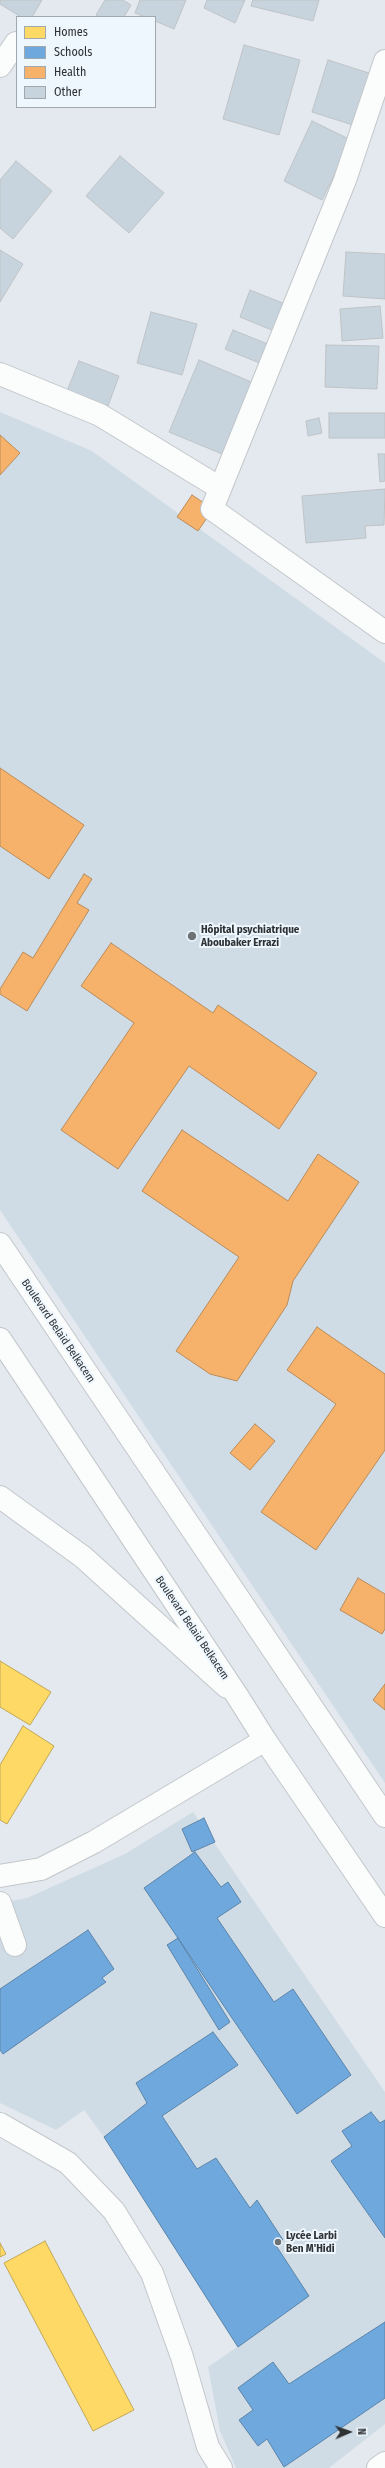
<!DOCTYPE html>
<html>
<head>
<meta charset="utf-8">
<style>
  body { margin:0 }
  #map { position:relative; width:385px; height:2468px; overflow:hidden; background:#e3e9ee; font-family:"Fira Sans Condensed",sans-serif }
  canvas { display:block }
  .legend { position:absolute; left:16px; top:16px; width:140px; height:92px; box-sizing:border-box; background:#eef7fe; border:1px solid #a1a8ae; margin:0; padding:5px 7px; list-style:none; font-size:12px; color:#2e3235 }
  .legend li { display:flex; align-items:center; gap:8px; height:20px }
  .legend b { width:20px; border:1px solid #a1a8ae }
  .north { position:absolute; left:329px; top:2412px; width:40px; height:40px; -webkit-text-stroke:3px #eef7fe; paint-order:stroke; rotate:88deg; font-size:11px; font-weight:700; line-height:16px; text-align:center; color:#2e3235 }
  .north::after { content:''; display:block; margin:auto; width:14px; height:18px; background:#2e3235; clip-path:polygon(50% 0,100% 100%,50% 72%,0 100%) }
</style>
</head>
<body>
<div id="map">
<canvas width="385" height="2468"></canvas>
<ul class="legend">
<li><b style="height:11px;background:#ffd966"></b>Homes</li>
<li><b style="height:11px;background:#6fa8dc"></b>Schools</li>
<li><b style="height:11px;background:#f6b26b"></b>Health</li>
<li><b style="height:11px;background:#c8d4dd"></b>Other</li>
</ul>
<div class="north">N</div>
</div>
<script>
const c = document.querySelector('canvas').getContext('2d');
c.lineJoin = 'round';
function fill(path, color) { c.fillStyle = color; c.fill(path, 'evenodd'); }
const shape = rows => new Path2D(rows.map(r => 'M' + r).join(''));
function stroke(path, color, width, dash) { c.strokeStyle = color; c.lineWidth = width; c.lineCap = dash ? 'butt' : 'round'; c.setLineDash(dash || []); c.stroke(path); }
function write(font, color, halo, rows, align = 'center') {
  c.font = font + ' "Fira Sans Condensed",sans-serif'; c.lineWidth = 4; c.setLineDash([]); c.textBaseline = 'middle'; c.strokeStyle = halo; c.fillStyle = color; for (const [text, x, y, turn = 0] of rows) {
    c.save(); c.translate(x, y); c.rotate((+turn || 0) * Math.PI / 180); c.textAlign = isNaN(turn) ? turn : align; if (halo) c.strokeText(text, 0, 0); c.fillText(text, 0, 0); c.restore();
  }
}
const built = shape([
  [0,412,92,451,385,663,385,1783,0,1210],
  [193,1812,385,2092,385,2424,329,2468,236,2468,220,2431,208,2367,237,2347,104,2137,84,2110,56,2130,0,2103,0,1903,27,1898,125,1854]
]);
const homes = shape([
  [0,1661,51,1692,30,1725,0,1707,0,1661],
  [23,1726,54,1746,7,1824,0,1820,0,1765,23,1726],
  [45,2241,134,2410,93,2431,4,2263,45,2241],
  [0,2243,6,2254,0,2257,0,2243]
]);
const schools = shape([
  [204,1818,215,1842,192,1852,182,1829,204,1818],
  [195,1852,221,1887,228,1882,241,1902,217,1918,274,2002,293,1989,351,2075,297,2114,144,1888,195,1852],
  [88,1930,114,1969,102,1978,106,1982,3,2054,0,2050,0,1989,88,1930],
  [178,1938,230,2022,219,2030,167,1945,178,1938],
  [213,2032,238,2065,162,2116,197,2169,216,2158,250,2208,257,2200,283,2240,275,2244,309,2296,238,2347,104,2137,147,2103,136,2083,213,2032],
  [371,2112,380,2123,385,2120,385,2238,331,2161,352,2146,342,2131,371,2112],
  [385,2322,385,2398,284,2467,267,2439,258,2446,239,2420,253,2410,238,2388,273,2362,289,2384,385,2322]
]);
const health = shape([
  [0,435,20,453,0,475,0,435],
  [192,495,213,509,198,531,177,517,192,495],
  [0,768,84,825,49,879,0,846,0,768],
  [84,874,92,879,77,903,89,910,27,1011,0,994,0,989,23,952,33,958,84,874],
  [111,943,213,1013,218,1005,317,1073,279,1129,189,1066,118,1169,61,1130,134,1023,81,986,111,943],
  [182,1130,288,1201,318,1154,359,1182,293,1281,287,1305,237,1381,210,1374,176,1351,239,1257,142,1191,182,1130],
  [317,1327,385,1374,385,1450,316,1550,261,1512,336,1404,287,1370,317,1327],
  [255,1424,275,1441,250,1470,230,1453,255,1424],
  [358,1578,385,1594,385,1629,382,1634,340,1610,358,1578],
  [385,1684,385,1710,373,1700,385,1684]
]);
const building = shape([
  [0,0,42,0,32,17,21,17,0,4,0,0],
  [105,0,123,0,131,5,124,17,100,17,96,15,105,0],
  [140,0,186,0,174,29,155,21,155,17,145,17,135,13,140,0],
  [207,0,245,0,235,23,204,8,207,0],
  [253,0,319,0,313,21,251,6,253,0],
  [244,45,300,60,279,135,223,119,244,45],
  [328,60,372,74,356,126,312,112,328,60],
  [312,121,351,140,322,200,284,181,312,121],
  [120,156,164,193,129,233,86,196,120,156],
  [16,161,52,191,13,239,0,228,0,180,16,161],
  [0,250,23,264,0,302,0,250],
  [346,252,385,254,385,299,343,296,346,252],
  [250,290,285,304,274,331,240,317,250,290],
  [380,306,383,338,342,341,340,309,380,306],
  [151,312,197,324,182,375,137,363,151,312],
  [233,330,275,347,267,366,225,349,233,330],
  [326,345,379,346,377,389,325,387,326,345],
  [199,360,261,386,232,458,169,432,199,360],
  [79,361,119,376,108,406,67,391,79,361],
  [329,413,385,413,385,438,329,438,329,413],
  [319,418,322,433,308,436,306,421,319,418],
  [378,454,385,454,385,481,380,482,378,454],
  [385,489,384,525,365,526,366,538,306,543,302,496,385,489]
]);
const minor = shape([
  [385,61,345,180,212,509,385,632],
  [0,66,16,43],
  [0,374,100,415,220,488],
  [0,1497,83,1557,227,1687],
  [0,1876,41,1869,94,1842,265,1740],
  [0,1903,15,1945],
  [0,2124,68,2163,114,2211,152,2273,182,2357,208,2447,221,2468],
  [378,2468,385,2463]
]);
const major = shape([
  [0,1244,385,1816],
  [0,1339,238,1697,265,1740,385,1916]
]);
const markers = [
  [192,936,5,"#6d7276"],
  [278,2242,4,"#6d7276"]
];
const poiNames = [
  ["Hôpital psychiatrique",201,930],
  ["Aboubaker Errazi",201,943],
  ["Lycée Larbi",286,2236],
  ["Ben M'Hidi",286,2249]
];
const streetNames = [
  ["Boulevard Belaid Belkacem",58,1331,56],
  ["Boulevard Belaid Belkacem",192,1628,56]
];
fill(built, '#d0dce5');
fill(homes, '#ffd966');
stroke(homes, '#c0a757', 1);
fill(schools, '#6fa8dc');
stroke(schools, '#5c85aa', 1);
fill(health, '#f6b26b');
stroke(health, '#ba8c5b', 1);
fill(building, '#c8d4dd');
stroke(building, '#bec3c6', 1);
stroke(minor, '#c3c7cb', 24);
stroke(major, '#c3c7cb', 24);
stroke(minor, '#fbfcfc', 22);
stroke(major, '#fbfcfc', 22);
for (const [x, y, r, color] of markers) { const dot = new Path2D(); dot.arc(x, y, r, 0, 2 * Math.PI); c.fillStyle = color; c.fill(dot); stroke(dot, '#eef7fe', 1.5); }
write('bold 11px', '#2e3235', '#eef7fe', poiNames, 'left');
write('11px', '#2e3235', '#eef7fe', streetNames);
</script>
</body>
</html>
